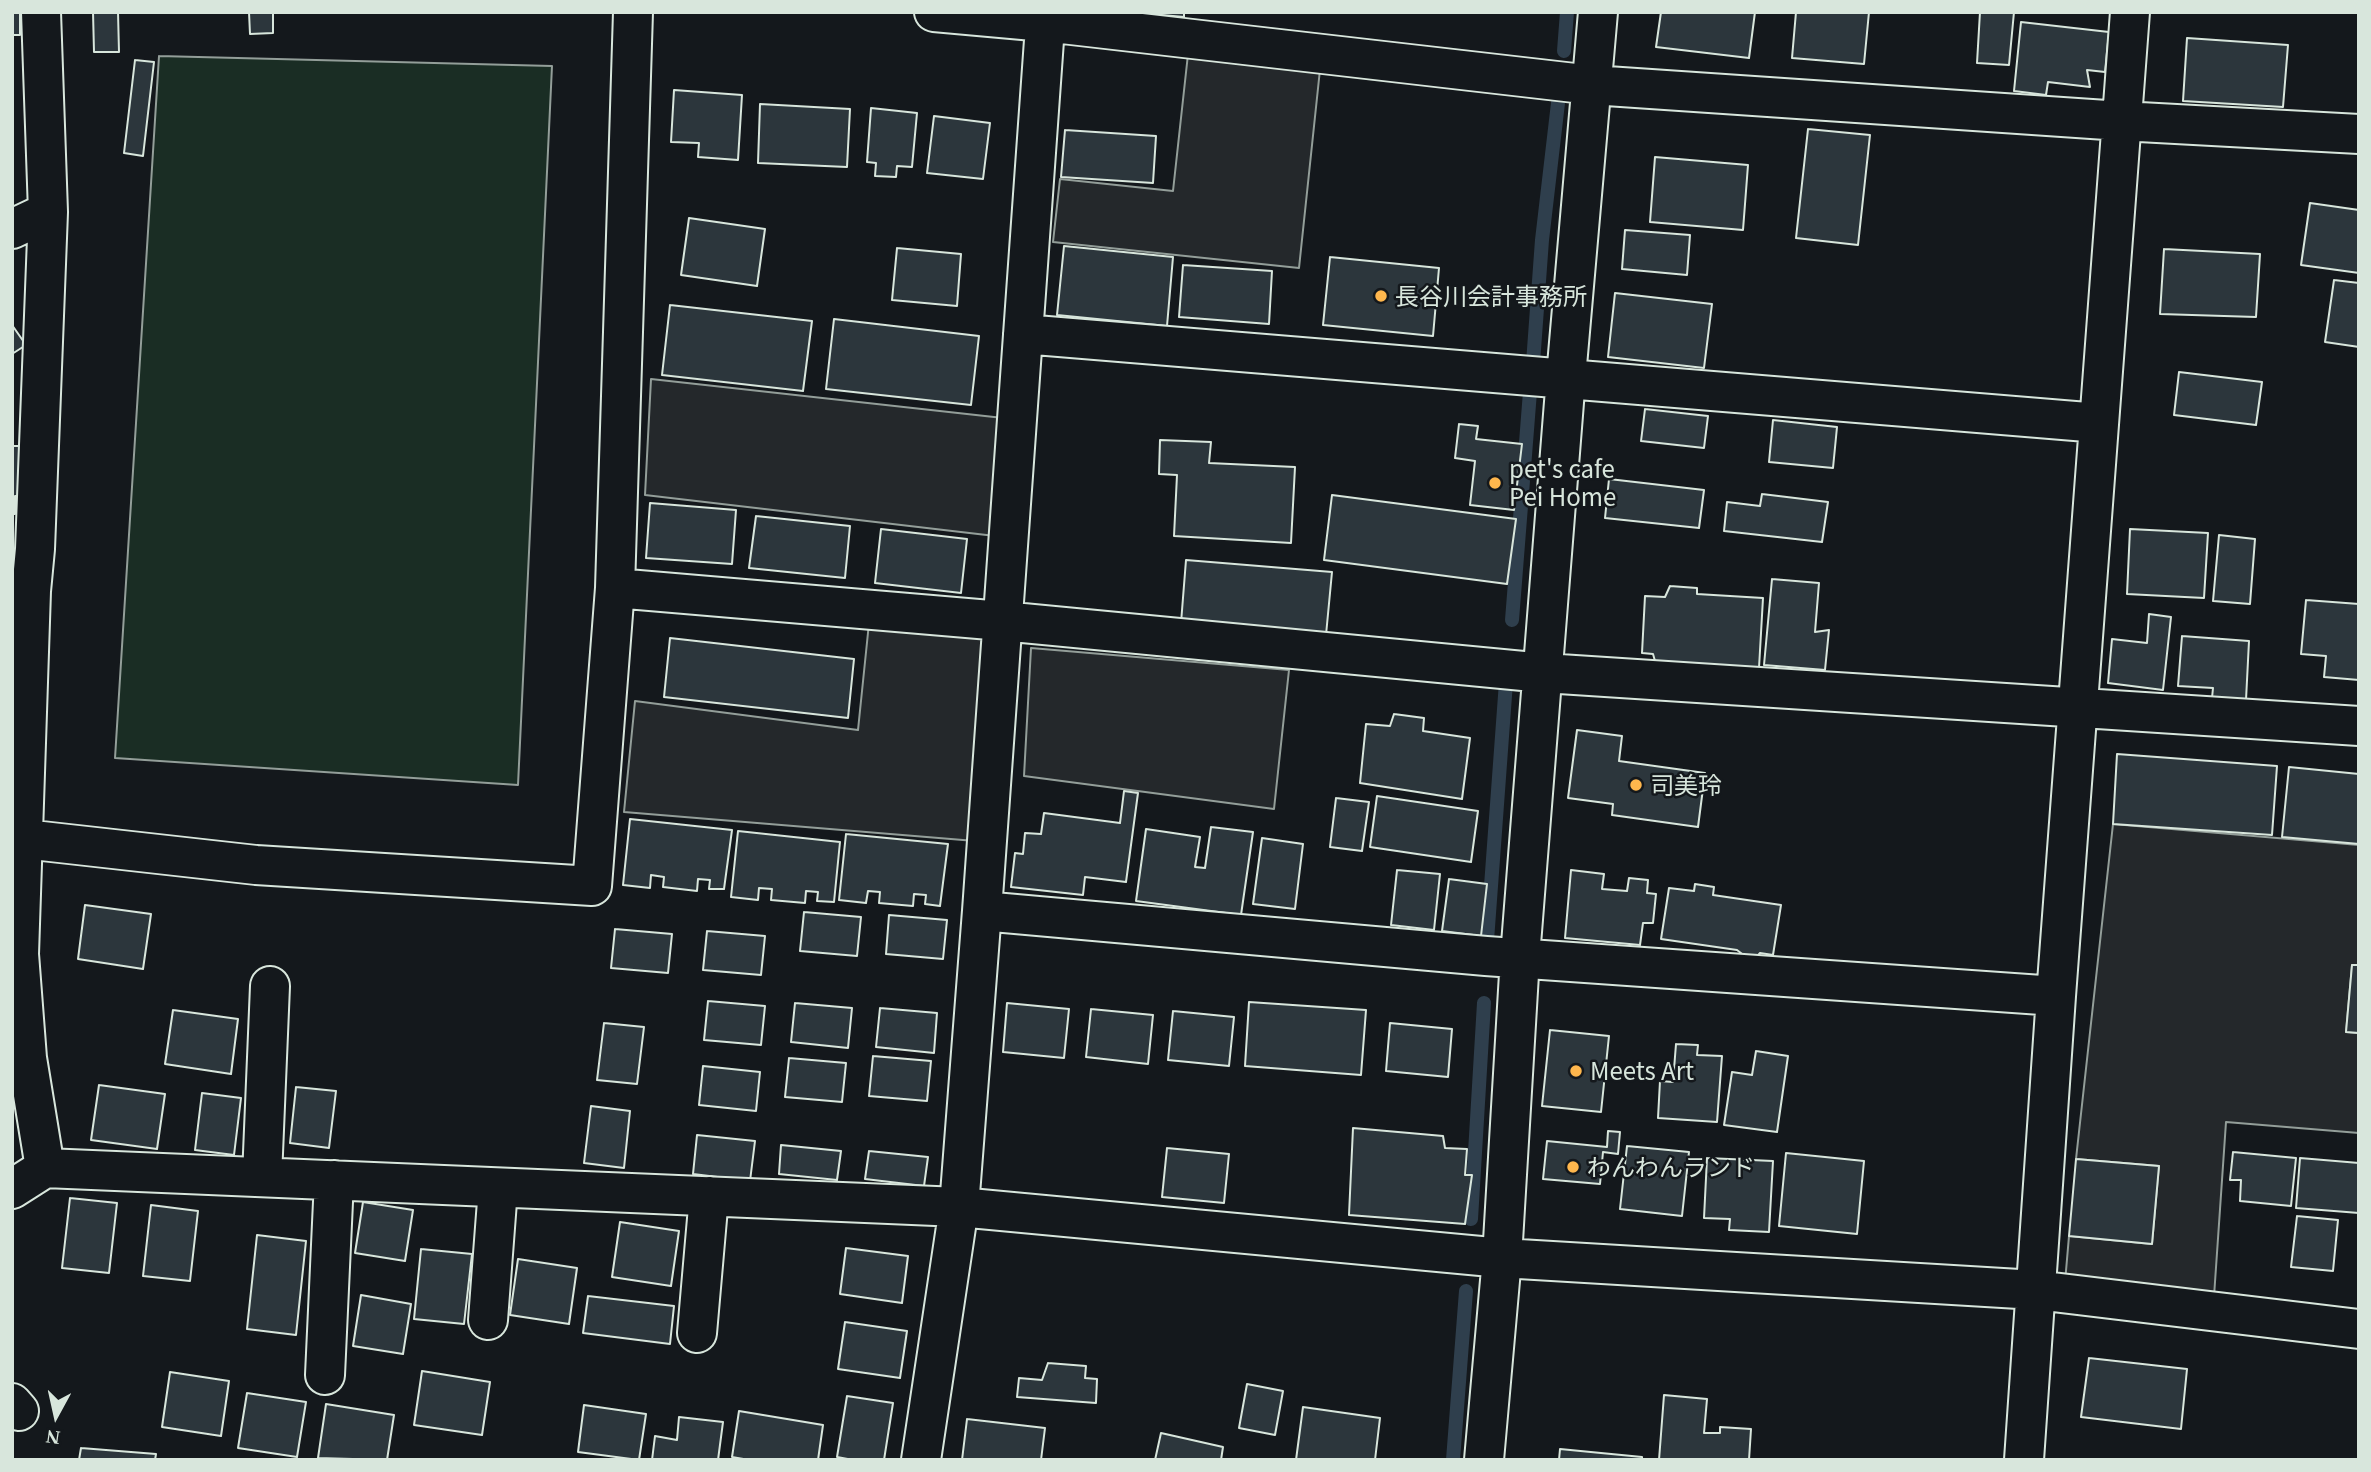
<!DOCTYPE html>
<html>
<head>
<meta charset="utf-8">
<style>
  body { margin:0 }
  #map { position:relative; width:2371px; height:1472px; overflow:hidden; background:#14181c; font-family:Georgia,serif }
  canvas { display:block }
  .frame { position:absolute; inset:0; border:14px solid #d8e6dc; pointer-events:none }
  .north { position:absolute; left:21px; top:1381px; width:70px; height:70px; -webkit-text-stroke:5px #14181c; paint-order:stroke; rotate:188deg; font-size:19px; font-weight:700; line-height:28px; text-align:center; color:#d8e6dc }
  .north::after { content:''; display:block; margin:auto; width:24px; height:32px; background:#d8e6dc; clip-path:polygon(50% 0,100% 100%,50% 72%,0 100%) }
</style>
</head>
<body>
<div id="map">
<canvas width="2371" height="1472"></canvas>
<div class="frame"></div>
<div class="north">N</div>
</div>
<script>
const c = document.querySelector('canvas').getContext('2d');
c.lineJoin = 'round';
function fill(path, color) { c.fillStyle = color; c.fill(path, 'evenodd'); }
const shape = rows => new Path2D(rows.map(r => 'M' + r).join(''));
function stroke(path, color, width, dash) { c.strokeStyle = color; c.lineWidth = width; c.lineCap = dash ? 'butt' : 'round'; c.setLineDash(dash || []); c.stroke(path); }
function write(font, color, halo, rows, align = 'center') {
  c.font = font + ' Georgia,"Noto Sans JP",serif'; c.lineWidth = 5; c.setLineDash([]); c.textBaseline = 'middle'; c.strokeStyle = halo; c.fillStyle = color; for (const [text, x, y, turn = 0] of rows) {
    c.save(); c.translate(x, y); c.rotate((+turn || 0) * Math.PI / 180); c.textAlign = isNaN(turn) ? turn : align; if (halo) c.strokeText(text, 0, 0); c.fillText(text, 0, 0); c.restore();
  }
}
const green = shape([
  [159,56,552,66,518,785,115,758,159,56]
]);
const parking = shape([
  [1189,45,1321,60,1299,268,1053,242,1060,179,1173,191,1189,45],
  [651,379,1003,418,995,536,645,495,651,379],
  [869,623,984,634,975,841,624,812,635,701,858,730,869,623],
  [1031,648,1289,670,1274,809,1024,776,1031,648],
  [2113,824,2359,845,2359,965,2352,965,2346,1032,2359,1033,2359,1133,2226,1122,2213,1311,2064,1294,2069,1236,2152,1244,2159,1166,2076,1159,2113,824]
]);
const stream = shape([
  [1564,51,1567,12],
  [1533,363,1542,240,1558,103],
  [1512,620,1531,379],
  [1486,954,1506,682],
  [1471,1219,1484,1003],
  [1453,1460,1466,1291]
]);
const building = shape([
  [12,12,20,12,20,35,12,35,12,12],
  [93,12,118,12,119,52,94,52,93,12],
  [249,12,273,12,273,33,250,34,249,12],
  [1128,12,1184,12,1184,17,1128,12],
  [1661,12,1755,12,1749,58,1656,47,1661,12],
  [1796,12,1869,12,1864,64,1792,58,1796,12],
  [1980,12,2014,12,2009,65,1977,63,1980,12],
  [2021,22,2109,32,2105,72,2087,70,2090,87,2048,82,2046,95,2014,91,2021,22],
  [2187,38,2288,45,2283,107,2183,101,2187,38],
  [135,60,154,62,143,156,124,153,135,60],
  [674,90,742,95,738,160,698,157,699,143,671,142,674,90],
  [760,104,850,109,847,167,758,163,760,104],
  [871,108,917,113,912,167,897,166,896,177,875,176,876,163,867,162,871,108],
  [934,116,990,123,983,179,927,173,934,116],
  [1808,129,1870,135,1858,245,1796,238,1808,129],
  [1065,130,1156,136,1153,183,1061,177,1065,130],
  [1655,157,1748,165,1743,230,1650,222,1655,157],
  [2310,203,2359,210,2359,273,2301,265,2310,203],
  [689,218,765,229,757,286,681,275,689,218],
  [1625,230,1690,235,1687,275,1622,269,1625,230],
  [1064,246,1173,257,1167,326,1057,315,1064,246],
  [897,248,961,254,957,306,892,300,897,248],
  [2164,249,2260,254,2256,317,2160,314,2164,249],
  [1330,257,1439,268,1433,336,1323,325,1330,257],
  [1183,265,1272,271,1269,324,1179,317,1183,265],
  [2334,280,2359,283,2359,347,2325,342,2334,280],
  [1615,293,1712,304,1704,368,1608,357,1615,293],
  [670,305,812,321,803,391,662,375,670,305],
  [834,319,979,336,971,405,826,389,834,319],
  [12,325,26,345,12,354,12,325],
  [2179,372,2262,382,2256,425,2174,415,2179,372],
  [1645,409,1708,416,1704,448,1641,441,1645,409],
  [1773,420,1837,427,1833,468,1769,462,1773,420],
  [1459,424,1478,426,1476,439,1522,444,1514,510,1470,505,1475,461,1455,458,1459,424],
  [1160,440,1211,442,1209,463,1295,467,1291,543,1174,536,1177,475,1159,474,1160,440],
  [12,446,23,446,22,496,15,496,15,514,12,514,12,446],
  [1609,479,1704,490,1699,528,1605,518,1609,479],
  [1762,494,1828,502,1822,542,1724,531,1727,502,1760,506,1762,494],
  [1332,495,1516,519,1507,584,1324,560,1332,495],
  [650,503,736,510,732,564,646,558,650,503],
  [756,516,850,526,845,578,749,568,756,516],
  [881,529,967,539,961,593,875,583,881,529],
  [2130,529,2208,533,2204,598,2127,594,2130,529],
  [2219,535,2255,539,2250,604,2213,601,2219,535],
  [1186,560,1332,572,1326,635,1181,623,1186,560],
  [1772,579,1819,583,1815,632,1829,630,1825,670,1764,665,1772,579],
  [1670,586,1697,588,1697,594,1763,598,1759,668,1655,661,1653,654,1642,653,1645,596,1665,597,1670,586],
  [2306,600,2359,604,2359,680,2324,677,2326,656,2301,654,2306,600],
  [2149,614,2171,617,2163,690,2108,683,2112,639,2147,643,2149,614],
  [2182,636,2249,641,2246,700,2212,698,2213,688,2178,686,2182,636],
  [670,638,854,659,848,718,664,697,670,638],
  [1394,714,1424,718,1423,731,1470,738,1462,799,1360,783,1366,724,1390,726,1394,714],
  [1577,730,1622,736,1619,761,1705,773,1698,827,1612,815,1613,804,1568,798,1577,730],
  [2117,754,2277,766,2272,835,2113,824,2117,754],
  [2289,767,2359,774,2359,844,2282,837,2289,767],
  [1124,791,1138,793,1126,882,1085,877,1083,895,1011,887,1015,853,1023,854,1025,833,1041,834,1044,813,1120,823,1124,791],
  [1377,796,1478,811,1471,862,1370,847,1377,796],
  [1336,798,1369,802,1362,851,1330,847,1336,798],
  [630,819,732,830,724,889,709,889,710,880,698,879,697,891,663,887,664,877,651,875,650,888,623,885,630,819],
  [1211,827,1253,832,1241,915,1136,901,1146,829,1200,837,1195,867,1205,868,1211,827],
  [738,831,840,842,834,902,817,901,818,892,806,891,805,903,771,900,772,889,759,888,758,900,731,897,738,831],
  [846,834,948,844,940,906,925,904,926,895,914,894,913,906,879,903,880,892,868,891,866,903,839,900,846,834],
  [1262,838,1303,844,1295,909,1253,904,1262,838],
  [1397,870,1440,874,1434,930,1391,925,1397,870],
  [1571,870,1604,874,1602,889,1627,891,1629,878,1648,880,1647,893,1656,894,1653,923,1643,923,1640,945,1565,938,1571,870],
  [1449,879,1487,884,1481,936,1442,931,1449,879],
  [1695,884,1714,887,1713,895,1781,905,1773,955,1760,953,1755,959,1746,957,1737,950,1661,939,1669,888,1694,891,1695,884],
  [85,905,151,914,143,969,78,959,85,905],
  [804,912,861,917,857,956,800,951,804,912],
  [889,915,947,920,943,959,886,954,889,915],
  [615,929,672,934,668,973,611,968,615,929],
  [707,931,765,936,761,975,703,970,707,931],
  [2352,965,2359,965,2359,1033,2346,1032,2352,965],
  [708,1001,765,1006,761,1045,704,1040,708,1001],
  [1249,1002,1366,1010,1361,1075,1245,1066,1249,1002],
  [795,1003,852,1008,848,1048,791,1042,795,1003],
  [1007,1003,1069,1009,1064,1058,1003,1052,1007,1003],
  [880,1008,937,1013,934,1053,876,1047,880,1008],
  [1091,1009,1153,1015,1148,1064,1086,1057,1091,1009],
  [173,1010,238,1019,231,1074,165,1064,173,1010],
  [1173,1011,1234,1017,1229,1066,1168,1060,1173,1011],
  [604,1023,644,1027,637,1084,597,1080,604,1023],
  [1390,1023,1452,1029,1448,1077,1386,1071,1390,1023],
  [1550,1030,1609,1036,1601,1112,1542,1106,1550,1030],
  [1676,1044,1698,1045,1697,1055,1722,1056,1717,1122,1658,1118,1660,1081,1673,1082,1676,1044],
  [1756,1051,1788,1056,1777,1132,1724,1125,1732,1072,1752,1075,1756,1051],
  [873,1056,931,1061,927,1101,869,1096,873,1056],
  [789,1058,846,1063,842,1102,785,1097,789,1058],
  [703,1066,760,1072,756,1111,699,1105,703,1066],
  [99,1085,165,1094,157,1149,91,1140,99,1085],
  [296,1087,336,1091,329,1148,290,1143,296,1087],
  [202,1093,241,1098,234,1155,195,1150,202,1093],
  [591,1106,630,1111,624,1168,584,1163,591,1106],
  [1353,1128,1443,1136,1445,1148,1467,1149,1465,1175,1472,1175,1465,1224,1349,1215,1353,1128],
  [1608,1131,1620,1132,1618,1154,1603,1152,1600,1184,1543,1179,1547,1141,1607,1147,1608,1131],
  [697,1135,755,1141,750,1181,693,1174,697,1135],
  [781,1145,841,1151,837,1180,779,1174,781,1145],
  [1627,1146,1689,1152,1682,1216,1620,1209,1627,1146],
  [1167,1148,1229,1154,1224,1203,1162,1197,1167,1148],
  [869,1151,928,1157,924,1186,865,1179,869,1151],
  [2233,1152,2296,1158,2291,1206,2240,1201,2241,1180,2230,1180,2233,1152],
  [1786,1153,1864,1161,1857,1234,1779,1226,1786,1153],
  [1707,1158,1773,1161,1769,1232,1729,1230,1730,1219,1704,1218,1707,1158],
  [2300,1158,2359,1163,2359,1213,2296,1208,2300,1158],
  [2076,1159,2159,1166,2152,1244,2069,1236,2076,1159],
  [70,1198,117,1203,109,1273,62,1268,70,1198],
  [363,1202,413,1210,405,1261,355,1253,363,1202],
  [151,1205,198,1211,190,1281,143,1276,151,1205],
  [2297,1216,2338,1220,2333,1271,2291,1267,2297,1216],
  [620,1222,679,1231,671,1286,612,1277,620,1222],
  [257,1235,306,1241,296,1335,247,1329,257,1235],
  [846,1248,908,1256,902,1303,840,1294,846,1248],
  [421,1249,472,1254,464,1324,414,1319,421,1249],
  [518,1259,577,1268,569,1324,510,1315,518,1259],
  [361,1295,411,1304,403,1354,353,1346,361,1295],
  [588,1296,674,1306,670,1344,583,1333,588,1296],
  [845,1322,907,1331,900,1378,838,1369,845,1322],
  [2089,1358,2187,1369,2181,1429,2081,1417,2089,1358],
  [1048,1363,1086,1366,1085,1378,1097,1379,1096,1403,1017,1397,1019,1378,1042,1380,1048,1363],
  [422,1371,490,1382,482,1435,414,1425,422,1371],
  [170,1372,229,1381,221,1436,162,1427,170,1372],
  [1247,1384,1283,1391,1275,1435,1239,1428,1247,1384],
  [247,1393,306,1402,297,1457,238,1448,247,1393],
  [1664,1395,1707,1399,1704,1433,1720,1433,1720,1427,1751,1429,1749,1460,1659,1460,1664,1395],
  [847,1396,893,1403,884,1460,853,1460,837,1457,847,1396],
  [326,1404,394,1415,387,1460,318,1458,326,1404],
  [584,1405,646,1414,639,1460,578,1452,584,1405],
  [1303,1407,1380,1418,1375,1460,1296,1460,1303,1407],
  [739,1411,823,1425,818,1460,749,1460,732,1457,739,1411],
  [679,1417,723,1422,718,1460,652,1460,655,1436,677,1440,679,1417],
  [967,1419,1045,1428,1041,1460,962,1460,967,1419],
  [1161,1433,1223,1447,1221,1460,1155,1460,1161,1433],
  [81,1448,156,1454,155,1460,79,1460,81,1448],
  [1560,1449,1642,1457,1642,1460,1559,1460,1560,1449]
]);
const minor = shape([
  [41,12,48,212,35,549,31,591,19,954,27,1058,45,1168],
  [934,12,1045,22,1592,85,2121,121,2359,134],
  [12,229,48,212],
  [1023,334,2099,423],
  [615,588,1002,621,1544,673,2359,726],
  [24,839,256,865,592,886,615,588,633,12],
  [982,911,1486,956,2056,996],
  [262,1177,270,986],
  [12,1189,45,1168,959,1207,1502,1258,2036,1290,2359,1329],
  [488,1320,498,1188],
  [697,1333,709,1196],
  [325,1375,334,1180],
  [12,1403,19,1411],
  [921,1460,959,1207,982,911,1046,12],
  [1484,1460,1502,1258,1520,957,1566,377,1598,12],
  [2024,1460,2056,996,2130,12]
]);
const markers = [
  [1381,296,7,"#ffb74d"],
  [1495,483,7,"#ffb74d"],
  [1636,785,7,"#ffb74d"],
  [1576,1071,7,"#ffb74d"],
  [1573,1167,7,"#ffb74d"]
];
const poiNames = [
  ["長谷川会計事務所",1395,296],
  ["pet's cafe",1509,469],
  ["Pei Home",1509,497],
  ["司美玲",1650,785],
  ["Meets Art",1590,1071],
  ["わんわんランド",1587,1167]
];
fill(green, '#1a2d24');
stroke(green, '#939e99', 2);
fill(parking, '#24282b');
stroke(parking, '#939e99', 2);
stroke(stream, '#2f3f4d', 14);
fill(building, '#2c363c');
stroke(building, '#d8e6dc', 2);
stroke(minor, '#d8e6dc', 42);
stroke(minor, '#14181c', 38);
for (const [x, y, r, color] of markers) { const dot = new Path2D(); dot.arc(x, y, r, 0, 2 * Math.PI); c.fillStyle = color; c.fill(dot); stroke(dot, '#14181c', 2.5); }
write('24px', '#d8e6dc', '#14181c', poiNames, 'left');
</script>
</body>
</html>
